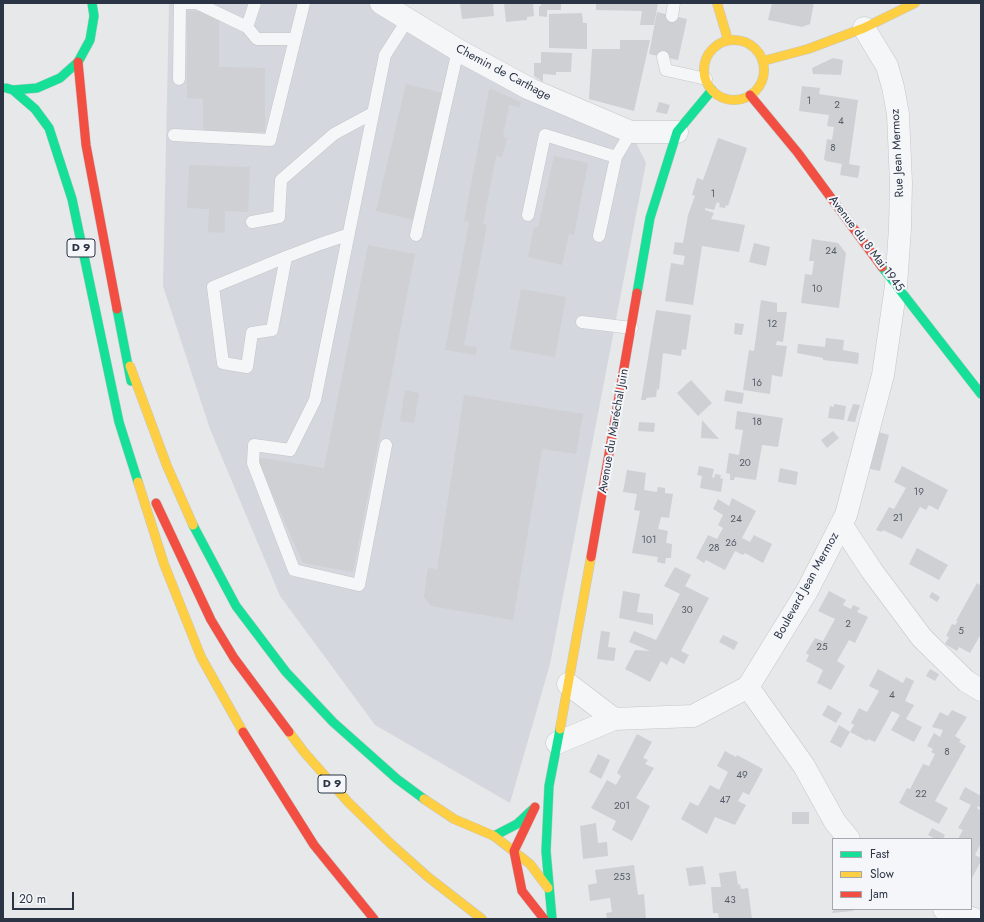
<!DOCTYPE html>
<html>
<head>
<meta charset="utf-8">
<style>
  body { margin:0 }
  #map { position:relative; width:984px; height:922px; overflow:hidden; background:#e6e8ea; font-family:Jost,sans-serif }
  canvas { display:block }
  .frame { position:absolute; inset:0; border:4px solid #2b3445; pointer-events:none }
  .legend { position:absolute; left:832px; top:838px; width:140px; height:72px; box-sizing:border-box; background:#f4f6f9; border:1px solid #a4a8b1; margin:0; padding:5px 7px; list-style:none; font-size:12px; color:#2b3445 }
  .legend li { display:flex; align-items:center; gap:8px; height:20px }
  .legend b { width:20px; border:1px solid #a4a8b1 }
  .scale { position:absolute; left:12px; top:892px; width:62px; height:18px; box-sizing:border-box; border:2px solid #2b3445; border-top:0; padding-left:5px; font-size:12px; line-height:14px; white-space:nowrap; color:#2b3445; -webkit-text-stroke:3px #f4f6f9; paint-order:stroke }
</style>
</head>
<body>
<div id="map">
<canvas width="984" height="922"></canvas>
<div class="frame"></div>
<ul class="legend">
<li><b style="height:5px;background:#16e098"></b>Fast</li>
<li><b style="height:5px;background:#ffcf43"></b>Slow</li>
<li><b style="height:5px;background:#f24e42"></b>Jam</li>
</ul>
<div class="scale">20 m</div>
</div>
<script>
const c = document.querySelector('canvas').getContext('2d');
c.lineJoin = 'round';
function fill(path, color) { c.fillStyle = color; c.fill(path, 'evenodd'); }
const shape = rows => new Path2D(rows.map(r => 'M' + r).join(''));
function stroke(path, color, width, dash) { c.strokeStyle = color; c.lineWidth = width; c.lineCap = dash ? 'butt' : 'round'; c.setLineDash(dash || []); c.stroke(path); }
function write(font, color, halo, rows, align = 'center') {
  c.font = font + ' Jost,sans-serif'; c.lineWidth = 4; c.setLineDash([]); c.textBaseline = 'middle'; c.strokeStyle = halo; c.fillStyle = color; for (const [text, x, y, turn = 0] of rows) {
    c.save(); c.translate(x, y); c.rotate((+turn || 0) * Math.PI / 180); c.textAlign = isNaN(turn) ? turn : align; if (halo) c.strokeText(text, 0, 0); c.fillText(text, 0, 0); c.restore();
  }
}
const built = shape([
  [169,3,382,3,631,132,646,163,550,664,510,803,375,725,280,596,210,429,163,286]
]);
const building = shape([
  [460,3,493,3,494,16,462,19],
  [504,3,533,3,534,16,527,17,527,20,506,22],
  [541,3,561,3,561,10,547,10,547,17,539,16,539,6,541,6],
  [596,3,658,3,654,25,640,25,642,11,596,10],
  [772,3,814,3,810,24,802,27,768,20],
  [187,11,204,11,219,18,219,67,265,68,265,132,203,131,203,99,187,98],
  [657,12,687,19,678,60,649,54],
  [582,13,583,23,587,23,587,49,549,48,549,14],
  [620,40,650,40,634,111,589,99,592,49,620,49],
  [541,52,572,53,571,72,556,72,556,75,543,74,543,82,534,76,534,63,541,63],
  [833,58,843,60,841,75,813,74,812,68],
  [406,84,443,93,413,220,376,211],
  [802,86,820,88,819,94,858,100,849,164,860,166,858,178,840,175,842,164,826,161,824,159,827,139,832,140,834,127,827,126,829,115,799,111],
  [491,89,521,102,520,107,509,105,503,137,507,138,502,157,496,156,483,224,487,225,464,345,477,347,476,355,445,350,469,222,464,221,489,90],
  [659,102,670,105,667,114,656,112],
  [718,138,747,148,728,206,726,205,725,208,719,207,720,204,717,202,714,210,705,208,705,210,714,213,711,219,745,225,739,252,702,246,693,305,665,301,671,263,683,265,685,256,673,254,675,242,683,243,688,215,695,196,692,195,697,178,703,180],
  [554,156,588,163,574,235,569,234,562,265,528,257,534,227,538,227],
  [189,165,250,167,248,212,225,211,225,233,208,232,209,209,187,208],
  [812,239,838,243,846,253,839,308,801,303,805,274,812,275,814,261,809,261],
  [754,243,770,247,766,266,749,262],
  [368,245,415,254,353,572,303,563,256,457,324,468],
  [521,289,566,297,555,357,510,349],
  [761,300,777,303,777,312,787,312,783,342,777,341,776,345,787,346,782,377,772,375,770,394,743,390,749,350,754,351],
  [656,310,691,315,686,350,682,349,681,356,663,353,659,390,657,389,656,397,646,398,646,400,641,400],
  [735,323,744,324,742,335,734,334],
  [826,338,844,340,843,350,859,353,858,364,823,360,823,358,797,353,798,344,825,347],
  [691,380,712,403,698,416,677,393],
  [405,390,419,393,414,423,400,421],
  [726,390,744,393,742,404,724,401],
  [464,395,583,414,576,454,542,449,513,620,431,606,424,597,428,567,437,570],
  [834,404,846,406,844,420,828,418,830,406,834,407],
  [853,404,860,405,855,422,847,421],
  [737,411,783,418,778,447,762,445,756,480,735,477,734,480,730,480,730,474,726,473,729,453,739,455,743,430,735,429],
  [702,420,719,439,701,438],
  [639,422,655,423,654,432,638,431],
  [833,431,839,438,827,448,821,440],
  [875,431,889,435,880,471,866,468],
  [699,466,714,469,712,477,714,478,715,474,721,475,720,478,723,479,721,492,700,488,702,476,697,475],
  [902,466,948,490,938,510,929,505,926,510,920,507,902,539,883,530,882,532,876,530,889,507,894,509,906,488,894,482],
  [780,468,798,472,796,485,778,482],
  [627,470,646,473,644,490,657,492,658,487,665,488,665,493,673,494,669,518,661,517,658,529,668,531,666,543,672,544,671,558,666,558,665,564,657,562,658,557,632,553,640,511,634,510,637,494,623,492],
  [732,498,756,511,742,538,750,542,754,535,772,544,763,563,745,553,743,555,735,551,725,570,706,560,704,563,696,558,708,535,717,539,723,528,718,525,723,515,713,509,718,499,729,506],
  [917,548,948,565,939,580,909,564],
  [675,567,691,575,685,586,709,598,681,651,689,655,684,664,671,657,667,665,661,661,650,682,625,669,635,650,650,651,629,642,634,631,656,640,680,594,664,586],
  [977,583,981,586,981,634,970,653,959,647,957,651,945,644,949,637,946,636,952,624,955,625,958,621,956,621],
  [623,591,640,594,637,612,653,614,653,625,619,618],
  [829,591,846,600,843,605,851,609,853,605,860,608,857,612,868,617,855,643,849,640,837,661,845,666,831,690,817,683,823,670,806,661,809,655,806,653,815,638,823,641,835,619,818,611],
  [932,592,940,597,937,602,929,597],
  [601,631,610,632,608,647,616,648,614,661,597,659],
  [723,635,738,642,734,650,719,642],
  [878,669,903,683,906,677,914,681,905,701,914,705,906,719,922,727,914,742,891,730,900,715,892,711,875,742,868,739,867,741,850,732,854,725,851,723,859,708,867,712,879,691,869,686],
  [930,669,939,674,935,681,926,676],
  [828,705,842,713,836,723,822,715],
  [952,710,967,717,955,736,961,740,959,742,966,746,935,801,948,808,939,824,899,803,907,788,910,789,923,764,929,766,935,754,931,752,933,749,927,746,934,733,940,737,943,730,932,727,940,712,948,716],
  [839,725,850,732,841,748,830,742],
  [637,734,652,742,643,758,648,760,645,764,654,768,636,798,650,806,632,841,612,830,616,821,591,808,607,780,616,785,621,776,617,773],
  [725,751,736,757,737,755,763,769,749,795,743,792,738,801,746,805,735,825,715,817,707,834,681,819,690,802,698,806,710,785,719,790,728,772,717,766],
  [598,754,610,760,601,779,589,772],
  [965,787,981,796,981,808,978,806,977,808,981,811,981,843,975,855,981,858,981,861,971,880,971,839,958,839,963,830,958,828,971,805,959,799],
  [792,812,809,812,809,824,792,824],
  [596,823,598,843,607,842,608,856,583,859,580,826],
  [932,828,945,835,943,839,935,839,928,835],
  [634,865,638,895,644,894,646,919,607,919,606,913,612,912,610,898,590,901,588,885,597,883,595,870],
  [703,866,706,884,689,886,686,868],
  [736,871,738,885,740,884,741,889,748,888,752,919,719,919,718,913,713,913,711,887,721,887,719,873],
  [834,909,855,909,853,911,832,913]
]);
const lane = shape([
  [186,3,197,3,247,27,257,39,295,39],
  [672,16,674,3],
  [247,27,255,3],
  [663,57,666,70,706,79],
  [179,79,180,3],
  [174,135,270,140,304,3],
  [528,215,545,135,616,157],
  [252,222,279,217,281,180,334,134,371,114],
  [416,235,458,50],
  [599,236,616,157,631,132],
  [286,257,272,330,252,333,247,367,223,363,213,287,286,257,320,244,347,235],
  [582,322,632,328],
  [386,445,359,585,294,570,253,463,254,445,290,450,315,400,385,55,408,19]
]);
const street = shape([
  [381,3,458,50,530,89,631,132,677,132],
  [841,524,872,571,922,638,966,681,981,690],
  [568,684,614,719,693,716,748,687,807,591,846,515,883,375,896,286,900,228,901,183,898,114,893,87,887,66,864,28],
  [748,687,804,766,835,822,849,839],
  [557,743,614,719],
  [944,909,974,919]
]);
const fast = shape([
  [6,88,13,90,37,88,60,78,78,62,90,40,94,16,92,3],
  [13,90,35,109,49,128,72,199,119,422,138,482],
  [882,267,981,394],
  [637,293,650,218,677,132,712,90],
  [117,309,131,381],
  [193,525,236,606,286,672,333,722,397,779,424,799],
  [494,836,517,824,532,810],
  [552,919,546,851,549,786,560,729]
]);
const slow = shape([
  [717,3,728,40],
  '704 70a30 30 0 1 1 60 0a30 30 0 1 1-60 0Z',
  [763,61,808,49,864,28,915,3],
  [130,366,167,466,193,525],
  [138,482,164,564,201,657,243,732],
  [560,729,591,557],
  [289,732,304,752,348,802,391,844,428,877,482,919],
  [424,799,454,819,494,836,530,864,548,888]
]);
const jam = shape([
  [78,62,86,145,117,309],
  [750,95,798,153,882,267],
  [156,503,211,620,234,658,289,732],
  [591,557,637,293],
  [243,732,314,845,374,919],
  [535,807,514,851,522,891,544,919]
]);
const numberNames = [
  ["1",809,102],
  ["2",837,106],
  ["4",841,122],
  ["8",833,149],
  ["1",713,195],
  ["24",831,252],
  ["10",817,290],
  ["12",772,325],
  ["16",757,384],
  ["18",757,423],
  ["20",745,464],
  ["19",919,493],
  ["21",898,519],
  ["24",736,520],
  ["101",649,541],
  ["26",731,544],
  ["28",714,549],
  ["30",687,611],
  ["2",848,625],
  ["5",961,632],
  ["25",822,648],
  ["4",892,696],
  ["8",947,753],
  ["49",742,776],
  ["22",921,795],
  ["47",725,801],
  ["201",622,807],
  ["253",622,878],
  ["43",730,901]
];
const shields = [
  [81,248,28],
  [332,784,28]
];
const shieldNames = [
  ["D 9",81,248],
  ["D 9",332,784]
];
const streetNames = [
  ["Chemin de Carthage",503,73,28],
  ["Rue Jean Mermoz",898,153,-93],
  ["Avenue du 8 Mai 1945",866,244,53],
  ["Avenue du Maréchal Juin",614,431,-80],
  ["Boulevard Jean Mermoz",807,586,-61]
];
fill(built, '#d4d7dd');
fill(building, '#ced0d3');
stroke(lane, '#c4c6c8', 13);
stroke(street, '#c4c6c8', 23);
stroke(fast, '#c4c6c8', 10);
stroke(slow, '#c4c6c8', 10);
stroke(jam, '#c4c6c8', 10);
stroke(lane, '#f5f6f7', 12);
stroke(street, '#f5f6f7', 22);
stroke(fast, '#16e098', 9);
stroke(slow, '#ffcf43', 9);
stroke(jam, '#f24e42', 9);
write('10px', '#545c69', null, numberNames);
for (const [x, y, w] of shields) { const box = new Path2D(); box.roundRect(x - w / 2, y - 9, w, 18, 3); c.fillStyle = '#f4f6f9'; c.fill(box); stroke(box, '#2b3445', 1); }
write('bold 11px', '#2b3445', null, shieldNames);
write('12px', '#2b3445', '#f4f6f9', streetNames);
</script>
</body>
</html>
